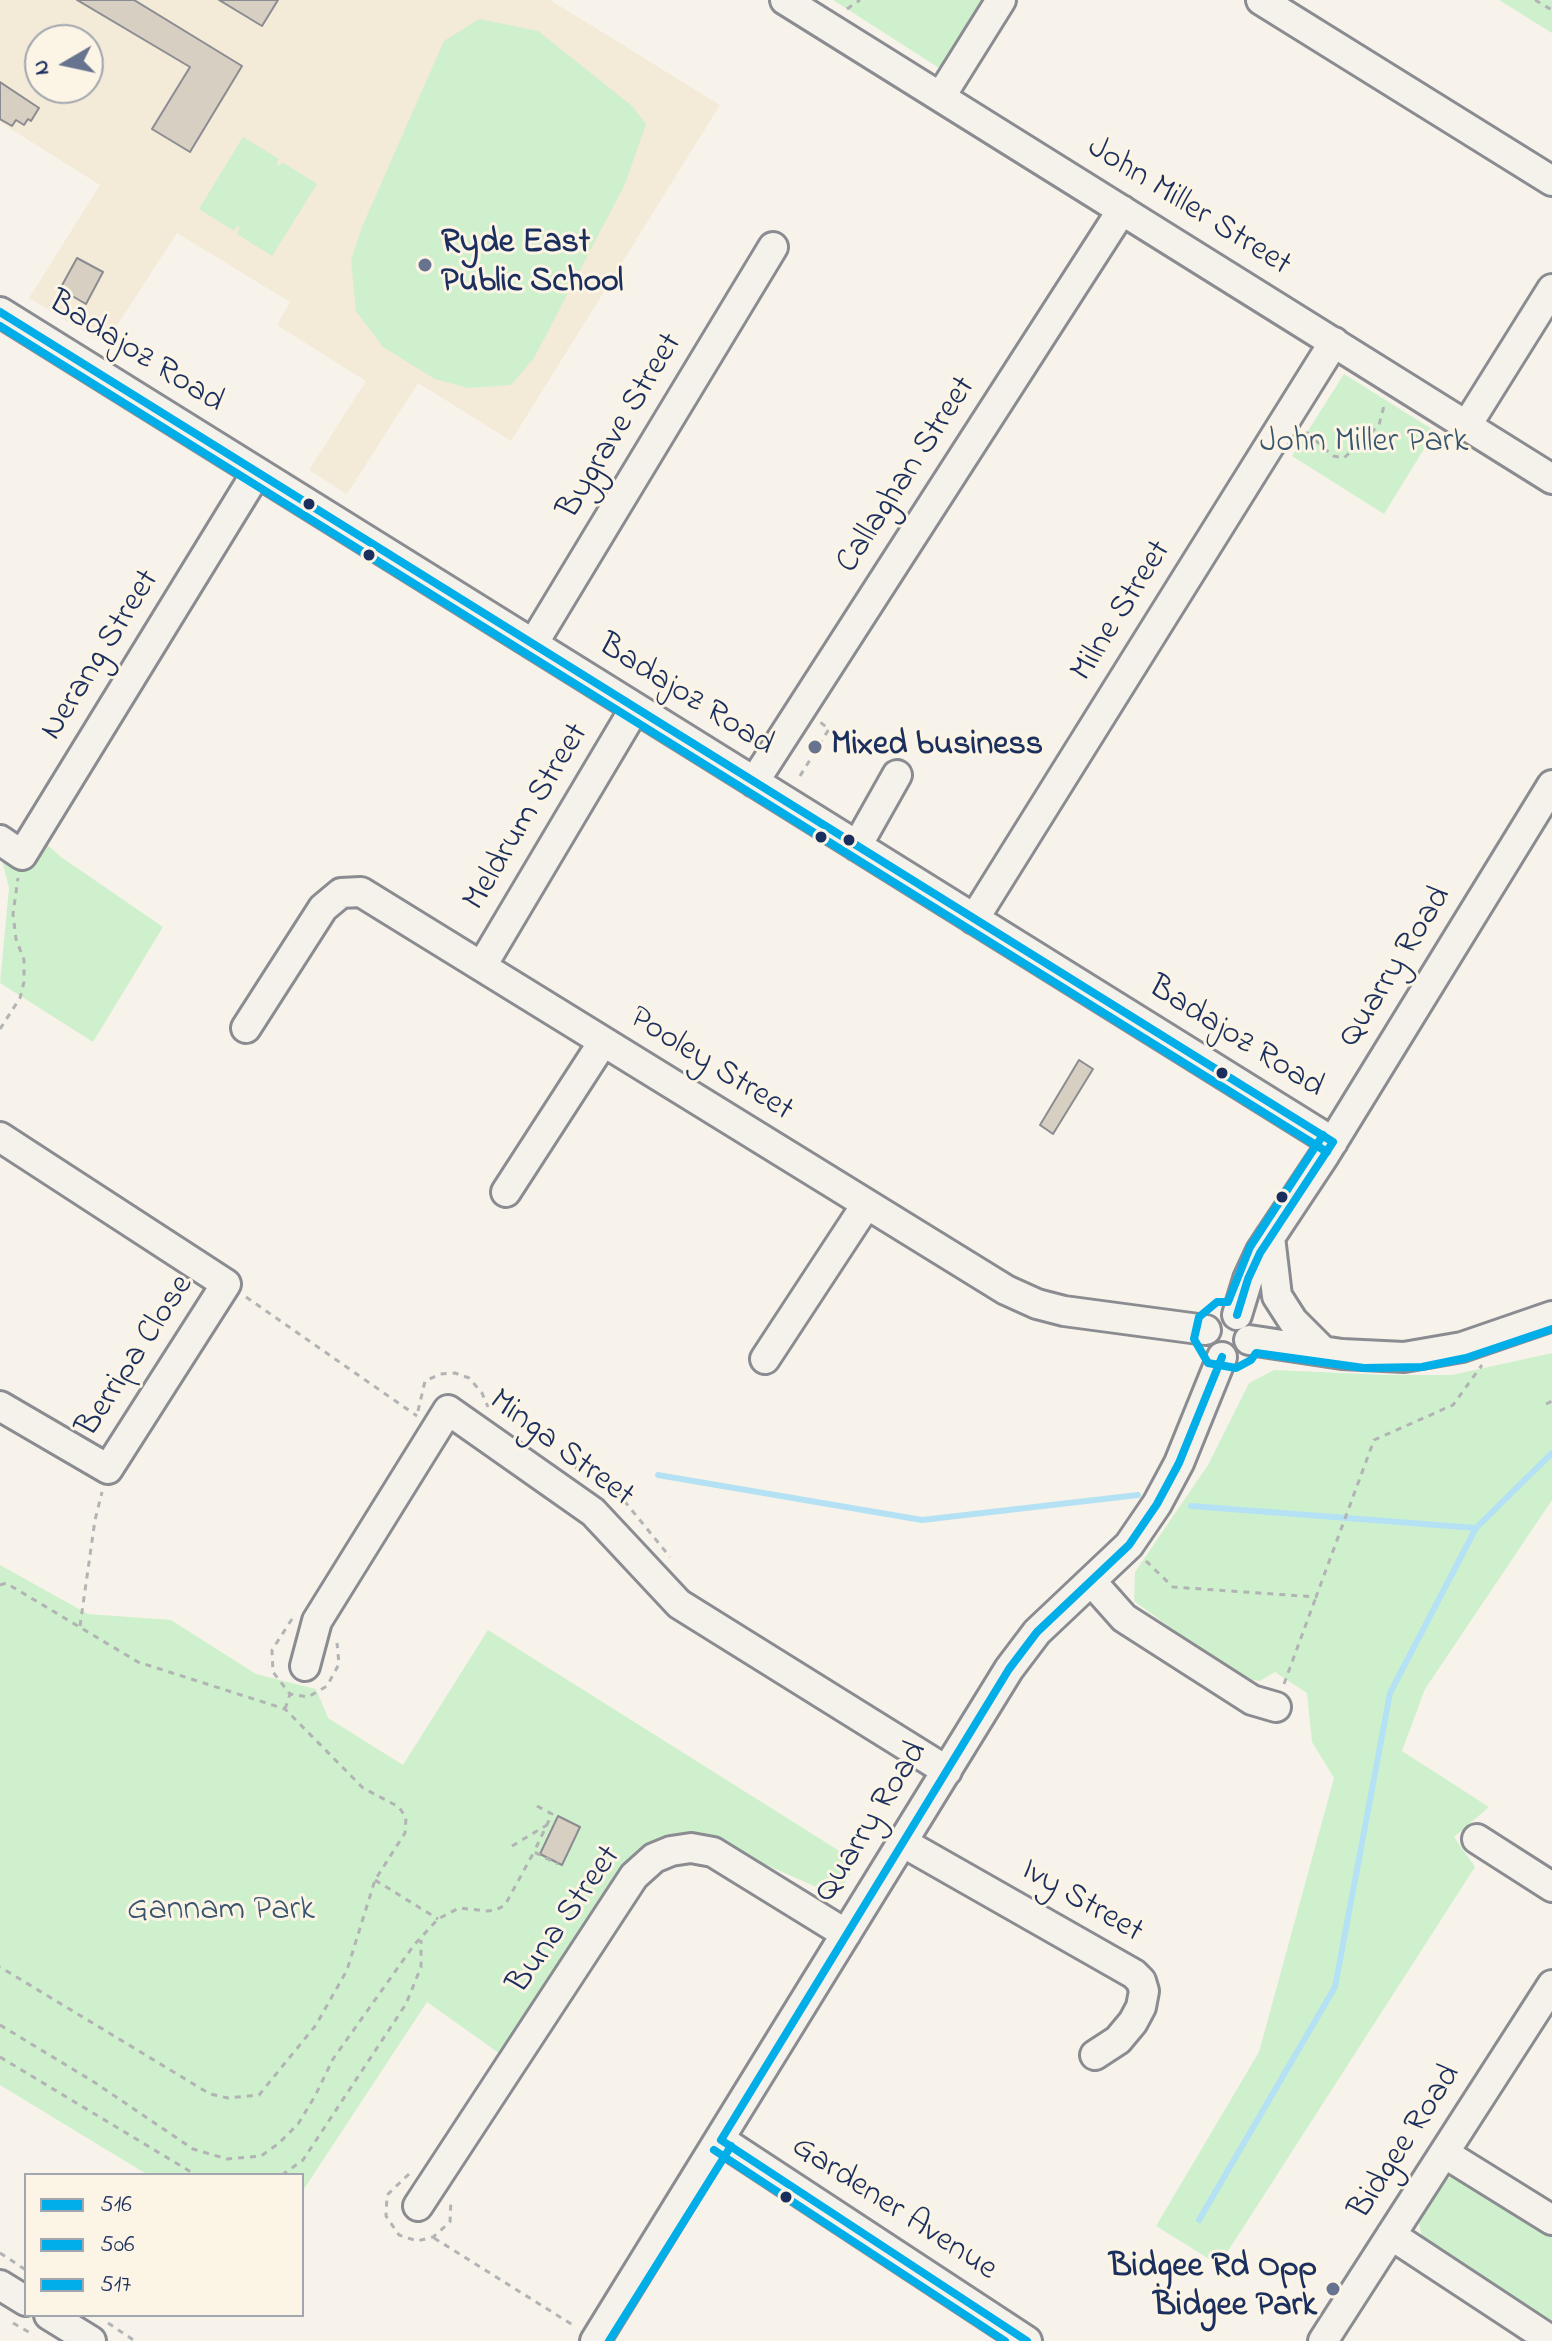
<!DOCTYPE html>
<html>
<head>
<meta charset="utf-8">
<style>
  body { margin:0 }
  #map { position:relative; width:1552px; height:2341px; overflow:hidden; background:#f7f3ea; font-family:"Indie Flower",sans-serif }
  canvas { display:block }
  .legend { position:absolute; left:24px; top:2173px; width:280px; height:144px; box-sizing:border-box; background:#fcf5e5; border:2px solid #a2a6af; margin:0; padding:10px 14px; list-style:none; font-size:24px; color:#1b2f5e }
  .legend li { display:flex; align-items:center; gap:16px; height:40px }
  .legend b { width:40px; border:2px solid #a2a6af }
  .north { position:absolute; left:24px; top:24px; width:80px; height:80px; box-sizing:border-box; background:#fcf5e5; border:2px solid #a2a6af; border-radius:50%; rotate:261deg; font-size:22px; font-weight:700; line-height:32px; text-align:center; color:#1b2f5e }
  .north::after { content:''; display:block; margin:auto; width:28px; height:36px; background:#68748f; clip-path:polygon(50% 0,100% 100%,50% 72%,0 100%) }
</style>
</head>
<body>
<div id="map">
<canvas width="1552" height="2341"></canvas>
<ul class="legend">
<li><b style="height:10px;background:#01aee8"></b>516</li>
<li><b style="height:10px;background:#01aee8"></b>506</li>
<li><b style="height:10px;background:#01aee8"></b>517</li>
</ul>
<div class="north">N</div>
</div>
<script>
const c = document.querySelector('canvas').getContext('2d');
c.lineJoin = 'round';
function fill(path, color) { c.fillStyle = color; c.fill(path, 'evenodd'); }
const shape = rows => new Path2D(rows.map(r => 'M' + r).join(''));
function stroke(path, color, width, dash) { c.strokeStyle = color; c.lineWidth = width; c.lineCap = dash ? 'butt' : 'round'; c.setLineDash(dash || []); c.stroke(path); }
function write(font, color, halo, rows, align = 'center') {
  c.font = font + ' "Indie Flower",sans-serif'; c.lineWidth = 6; c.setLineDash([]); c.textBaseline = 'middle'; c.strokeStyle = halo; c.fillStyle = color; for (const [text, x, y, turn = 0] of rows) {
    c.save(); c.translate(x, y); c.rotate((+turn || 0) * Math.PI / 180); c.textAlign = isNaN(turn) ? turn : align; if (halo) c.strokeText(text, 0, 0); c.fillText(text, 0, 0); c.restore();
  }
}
const built = shape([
  [0,0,550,0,720,105,511,441,418,383,347,494,309,470,366,381,277,325,290,302,177,233,105,344,29,298,100,185,0,122],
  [40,40,88,40,88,88,40,88]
]);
const green = shape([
  [833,0,984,0,939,68],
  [1499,0,1552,0,1552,33],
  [479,19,538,31,632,106,646,124,625,184,534,358,511,385,468,388,435,379,383,347,356,311,351,260,362,227,444,41],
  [243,137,279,159,276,164,279,166,282,162,317,184,272,256,237,234,240,227,237,226,234,231,199,209],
  [1344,374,1435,431,1384,514,1292,456],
  [35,834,61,857,163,927,93,1042,0,983,9,888,0,852],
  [1552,1353,1552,1500,1425,1689,1402,1751,1489,1807,1454,1837,1475,1867,1219,2265,1156,2226,1259,2052,1334,1778,1312,1742,1307,1693,1275,1672,1260,1681,1240,1678,1134,1601,1135,1572,1208,1465,1249,1383,1274,1370,1386,1375,1452,1375],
  [0,1565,88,1614,171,1620,256,1674,316,1689,328,1718,403,1765,488,1630,857,1862,837,1896,707,1839,673,1837,503,2056,427,2002,302,2192,302,2175,148,2175,0,2085],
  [1455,2175,1552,2230,1552,2329,1423,2241,1418,2219,1441,2182]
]);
const stream = shape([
  [658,1475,922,1520,1138,1495],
  [1191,1506,1476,1528],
  [1199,2220,1335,1987,1390,1693,1476,1528,1552,1453]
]);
const building = shape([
  [77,0,134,0,242,66,190,152,152,129,190,67,77,0],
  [219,0,278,0,262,26,219,0],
  [0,82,39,108,31,121,28,119,24,125,16,120,12,126,0,119,0,82],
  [77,258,103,272,86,304,60,289,77,258],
  [1079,1060,1093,1069,1053,1134,1040,1125,1079,1060],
  [558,1816,580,1827,562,1865,540,1854,558,1816]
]);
const path = shape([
  [1535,0,1552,10],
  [847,9,860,0],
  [1306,432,1333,456,1344,458,1379,425,1385,402],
  [800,776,829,729,820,722],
  [0,1029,20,998,24,982,24,960,16,939,13,914,18,878],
  [246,1297,417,1416],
  [1546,1404,1552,1401],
  [418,1411,425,1381,440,1374,455,1373,469,1378,482,1393,488,1407],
  [565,1461,617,1492,670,1557],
  [1146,1561,1173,1587,1316,1597,1374,1440,1453,1405,1482,1365],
  [0,1585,6,1583,138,1662,285,1709,363,1788,399,1807,406,1818,405,1833,375,1880,347,1970,316,2025,259,2095,228,2098,210,2094,0,1967],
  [292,1619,272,1650,273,1672,290,1694,308,1697,327,1686,339,1664,337,1643],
  [80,1626,95,1520,102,1492],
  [1284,1684,1316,1597],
  [285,1709,290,1694],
  [537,1806,552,1814,534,1852,558,1864],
  [512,1846,547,1825],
  [375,1880,438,1919],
  [0,2025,94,2082,193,2149,227,2159,261,2156,278,2144,298,2124,315,2096,333,2059,414,1945,438,1919,459,1908,487,1911,496,1910,505,1905,534,1852],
  [0,2057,196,2175],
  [409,2174,387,2195,386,2216,399,2235,417,2241,433,2237,450,2222,451,2199],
  [282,2175,303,2160,406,2004,421,1967,421,1940],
  [434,2238,576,2327],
  [0,2253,26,2270],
  [13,2323,34,2335],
  [108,2323,135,2341]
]);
const minor = shape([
  [785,0,1552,479],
  [1261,0,1552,181],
  [941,96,1001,0],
  [0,312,1333,1142],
  [1467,425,1552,289],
  [533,644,773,247],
  [754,782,1122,210],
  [0,840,22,855,257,472],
  [857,846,897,775],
  [974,919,1334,342],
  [483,964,635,708],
  [246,1028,323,908,341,893,361,892,1006,1290,1037,1304,1064,1311,1206,1330],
  [0,1137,226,1284,108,1469,0,1406],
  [506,1192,603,1042],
  [1270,1237,1277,1296,1293,1321,1322,1350],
  [1237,1315,1248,1279,1261,1251,1324,1156,1552,785],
  [1249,1340,1342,1354,1404,1357,1462,1347,1552,1316],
  [765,1359,866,1205],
  [1092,1582,1124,1618,1252,1700,1276,1707],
  [305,1666,317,1621,448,1410,593,1512,679,1604,947,1771],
  [1477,1839,1552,1887],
  [902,1842,1134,1974,1141,1981,1144,1991,1141,2007,1133,2022,1118,2040,1095,2055],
  [721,2140,1027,2341],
  [1444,2153,1552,2220],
  [418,2206,634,1876,654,1858,671,1851,691,1848,713,1852,846,1934],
  [1391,2235,1552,2341],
  [0,2285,26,2301],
  [49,2315,91,2341],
  [595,2341,1009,1669,1037,1632,1129,1545,1157,1504,1179,1463,1222,1357],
  [1323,2341,1552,1985]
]);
const bus1 = shape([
  [0,312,1333,1142],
  [1237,1315,1248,1279,1260,1253,1333,1142],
  [721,2140,1009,1669,1037,1632,1129,1545,1157,1504,1179,1463,1222,1357],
  [721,2140,1027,2341]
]);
const bus2 = shape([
  [0,326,1327,1152],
  [1323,1135,1250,1247,1228,1302,1217,1302,1199,1317,1194,1339,1208,1363,1236,1368,1251,1360,1256,1353,1364,1368,1422,1367,1466,1358,1552,1329]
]);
const bus3 = shape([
  [714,2150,1005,2341],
  [609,2341,731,2146]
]);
const markers = [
  [425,265,8,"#68748f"],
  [309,504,7,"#1b2f5e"],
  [369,555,7,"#1b2f5e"],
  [815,747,8,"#68748f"],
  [821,837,7,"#1b2f5e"],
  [849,840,7,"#1b2f5e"],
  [1222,1073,7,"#1b2f5e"],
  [1282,1197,7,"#1b2f5e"],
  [786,2197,7,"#1b2f5e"],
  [1333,2289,8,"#68748f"]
];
const streetNames = [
  ["John Miller Street",1188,208,32],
  ["Badajoz Road",135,354,32],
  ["Bygrave Street",622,427,-59],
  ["Callaghan Street",908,476,-57],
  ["Milne Street",1123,612,-58],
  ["Nerang Street",102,656,-58],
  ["Badajoz Road",685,697,32],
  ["Meldrum Street",528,818,-59],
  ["Quarry Road",1397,968,-58],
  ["Badajoz Road",1235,1039,32],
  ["Pooley Street",710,1066,32],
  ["Berripa Close",137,1357,-57],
  ["Minga Street",560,1450,37],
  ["Quarry Road",873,1823,-58],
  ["Ivy Street",1081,1903,30],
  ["Buna Street",566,1921,-55],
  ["Bidgee Road",1407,2143,-57],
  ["Gardener Avenue",893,2210,33]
];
const poiNames = [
  ["Ryde East",441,245],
  ["Public School",441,284],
  ["Mixed business",831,747],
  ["Bidgee Rd Opp",1317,2269,"right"],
  ["Bidgee Park",1317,2308,"right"]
];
const parkNames = [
  ["John Miller Park",1364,444],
  ["Gannam Park",221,1912]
];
fill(built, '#f3ead8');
fill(green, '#cff0cc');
stroke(stream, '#b4e2f4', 6);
fill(building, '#d7cfc2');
stroke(building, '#8a8c91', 2);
stroke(minor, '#8a8c91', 34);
stroke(path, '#b2b3b4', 3, [6, 6]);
stroke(minor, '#f5f2ec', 28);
stroke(bus1, '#01aee8', 8);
stroke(bus2, '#01aee8', 8);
stroke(bus3, '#01aee8', 8);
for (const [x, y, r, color] of markers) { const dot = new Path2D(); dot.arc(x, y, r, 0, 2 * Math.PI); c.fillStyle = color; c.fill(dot); stroke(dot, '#fcf5e5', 3); }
write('34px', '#1b2f5e', '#fcf5e5', streetNames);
write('bold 34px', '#1b2f5e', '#fcf5e5', poiNames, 'left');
write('34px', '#38556f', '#fcf5e5', parkNames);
</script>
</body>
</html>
